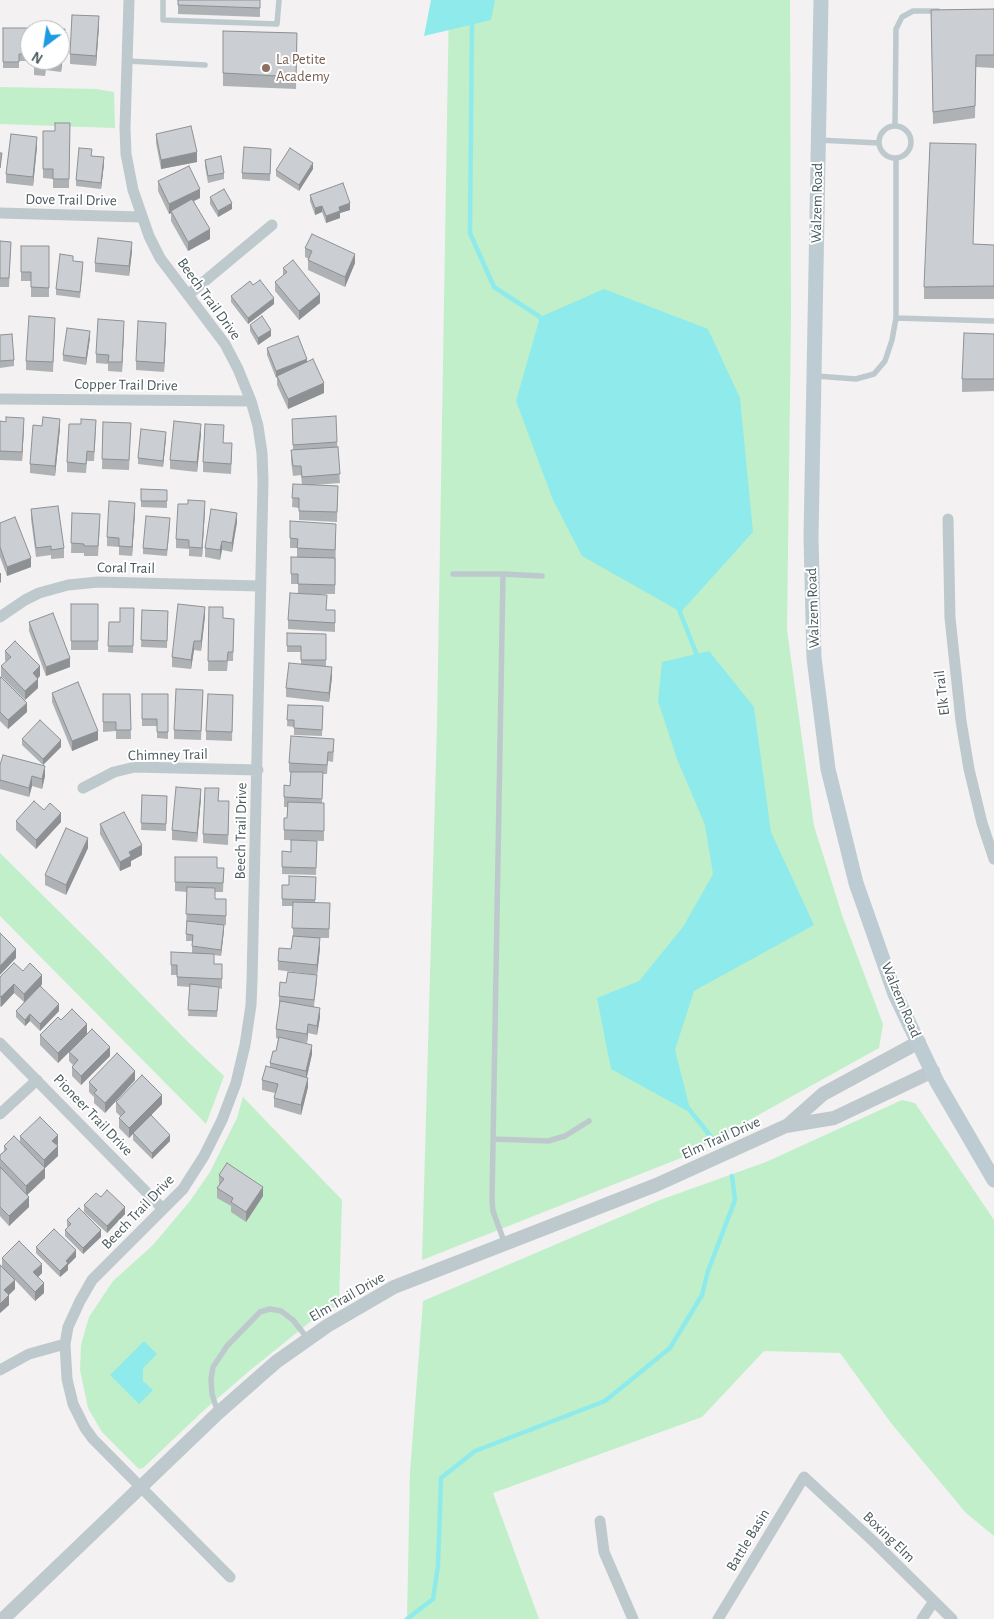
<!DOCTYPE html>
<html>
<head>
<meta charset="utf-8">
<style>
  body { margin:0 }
  #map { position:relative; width:994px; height:1619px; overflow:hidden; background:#f3f1f1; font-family:"Alegreya Sans",sans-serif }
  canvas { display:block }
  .north { position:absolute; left:20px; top:20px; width:50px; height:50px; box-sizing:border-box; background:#fff; border:1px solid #b6bdbf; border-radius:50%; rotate:211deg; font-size:14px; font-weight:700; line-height:20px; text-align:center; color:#49595e }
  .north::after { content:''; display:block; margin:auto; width:18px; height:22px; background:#1c9be3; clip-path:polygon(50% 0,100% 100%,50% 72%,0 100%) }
</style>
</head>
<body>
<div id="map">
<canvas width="994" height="1619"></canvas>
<div class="north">N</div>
</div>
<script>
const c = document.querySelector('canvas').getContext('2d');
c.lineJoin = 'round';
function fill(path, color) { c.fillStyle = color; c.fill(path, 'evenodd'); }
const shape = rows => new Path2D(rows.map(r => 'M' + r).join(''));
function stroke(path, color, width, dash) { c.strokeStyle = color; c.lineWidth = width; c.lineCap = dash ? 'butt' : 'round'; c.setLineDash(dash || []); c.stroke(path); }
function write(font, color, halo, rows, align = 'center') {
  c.font = font + ' "Alegreya Sans",sans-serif'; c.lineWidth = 4; c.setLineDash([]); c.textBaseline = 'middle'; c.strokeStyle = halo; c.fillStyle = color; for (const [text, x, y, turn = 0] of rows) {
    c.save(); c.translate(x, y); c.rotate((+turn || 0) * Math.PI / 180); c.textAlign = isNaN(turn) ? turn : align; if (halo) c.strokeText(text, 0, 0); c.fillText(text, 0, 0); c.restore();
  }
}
const green = shape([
  [449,0,790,0,791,316,787,630,814,826,843,918,883,1024,879,1048,681,1158,422,1260,437,725],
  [0,87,96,89,114,92,115,128,0,124],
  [0,853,95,947,187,1041,224,1076,206,1124,0,916],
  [243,1097,342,1200,339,1304,310,1322,248,1372,202,1412,143,1468,139,1469,102,1432,88,1408,80,1370,81,1345,89,1317,113,1281,153,1245,190,1201,210,1172,237,1118],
  [902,1100,915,1103,994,1220,994,1536,966,1513,891,1423,840,1353,764,1351,702,1417,493,1493,539,1619,407,1619,410,1472,423,1301,660,1200,766,1162]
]);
const water = shape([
  [431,0,495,0,491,20,424,36],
  [604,289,708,329,740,398,753,532,681,612,582,556,553,500,516,401,540,317],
  [709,651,754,707,771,832,814,925,694,991,675,1050,691,1113,611,1069,597,998,639,981,683,927,713,874,705,825,677,759,658,701,662,662],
  [144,1341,157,1354,143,1368,143,1381,153,1390,139,1404,110,1375]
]);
const stream = shape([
  [472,21,470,233,494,287,540,317,541,321],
  [678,607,698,658],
  [688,1108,712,1138],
  [407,1619,433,1599,438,1566,441,1478,475,1451,605,1401,670,1348,702,1295,708,1271,735,1200,732,1176]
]);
const service = shape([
  [163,0,163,20,277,24,279,0],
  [127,61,205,65],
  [895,126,896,29,902,17,913,11,938,11],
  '879 142a16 16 0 1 1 32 0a16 16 0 1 1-32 0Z',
  [818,140,879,143],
  [896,158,896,318,994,321],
  [816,376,856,379,874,374,885,361,892,340,896,318],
  [453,574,503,574,492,1200,493,1211,505,1244],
  [503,574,542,576],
  [493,1139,548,1141,565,1136,589,1121],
  [218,1413,212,1394,211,1379,213,1367,227,1346,260,1312,270,1309,281,1311,293,1320,308,1339]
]);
const minor = shape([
  [129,0,125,128,126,154,133,190,149,236,160,258,225,344,238,369,251,401,258,426,262,453,263,481,252,981,251,1005,245,1045,236,1083,222,1120,204,1156,183,1189,92,1280,80,1301,68,1327,65,1344,67,1379,73,1404,85,1428,93,1439,230,1577],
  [0,213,141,217],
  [188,295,272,225],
  [0,399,251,401],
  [948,519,950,618,961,721,969,769,982,823,994,859],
  [0,617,25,600,39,593,68,585,98,582,260,586],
  [83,788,114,772,135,767,258,770],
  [0,1043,163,1209],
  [0,1114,37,1080],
  [0,1370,29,1354,65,1344],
  [600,1521,604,1552,633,1619],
  [718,1619,804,1477,873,1541,952,1619],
  [922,1619,934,1601]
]);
const tertiary = shape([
  [787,1126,823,1094,919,1042],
  [3,1619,218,1413,276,1362,327,1326,394,1287,656,1185,786,1126,834,1118,933,1071]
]);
const secondary = shape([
  [821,0,811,537,814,658,828,769,856,883,895,994,937,1082,994,1180]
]);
const wall = shape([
  [178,0,260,0,260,17,178,14],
  [994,9,994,68,976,67,975,118,933,124,931,10],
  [99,26,96,66,70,64,70,54],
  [3,28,29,28,28,61,19,61,19,68,3,68],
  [223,31,297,33,296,89,223,86],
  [65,38,61,72,46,70,45,76,34,75,34,65],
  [70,123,69,188,53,188,53,179,43,178,43,131,55,131],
  [156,134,197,162,161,169,156,143],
  [37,147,33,186,6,183,6,174],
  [271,155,270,181,242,179,242,173],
  [92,156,104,164,101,189,76,186,76,180],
  [205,160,224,173,224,179,208,183,205,166],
  [313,169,299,191,276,176,276,170],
  [158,181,200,198,194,201,210,239,188,251,171,221,171,213,169,214,158,191],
  [310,195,350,210,340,213,340,218,326,223,322,212,315,215,310,201],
  [210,197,232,209,218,217,210,204],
  [0,241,11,242,9,287,0,287],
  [973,244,994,245,994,299,924,299,924,287],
  [21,246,49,246,49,297,31,297,31,281,21,281],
  [305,248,355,263,345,287,308,270,308,260,309,259,305,257],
  [132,251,129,276,95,272,95,263],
  [73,261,83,268,80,298,56,295,56,289],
  [283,268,320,303,299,320,275,291,275,282,283,276],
  [253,285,274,304,248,324,231,302,231,296],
  [250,325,271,336,258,345,250,331],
  [55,327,53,372,26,370,26,361],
  [124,330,122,372,108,371,108,364,96,363,96,354],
  [166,333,164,372,136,370,136,361],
  [994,334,994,391,962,392,962,379],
  [0,335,14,360,14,366,0,368],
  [90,338,86,365,63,361,63,355],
  [267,348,307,362,324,393,288,409,277,385,277,377,276,378,267,355],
  [292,419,337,442,340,483,314,485,338,486,337,522,299,520,299,508,292,507,293,484,302,485,301,475,293,476,291,460,291,450,293,450],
  [0,421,24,427,22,461,0,460],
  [103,422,131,423,129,470,102,469],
  [60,428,55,476,30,473,30,464],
  [96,430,94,461,87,461,86,473,67,472,67,462],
  [201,434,197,472,170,469,170,460],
  [166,438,163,467,138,464,138,458],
  [232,453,231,474,203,472,203,462],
  [141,489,167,490,167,508,141,507],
  [31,509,64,548,64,558,51,559,51,555,36,557,31,519],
  [205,510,202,557,189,556,189,549,176,548,176,539],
  [135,512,132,556,119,555,119,547,107,546,107,537],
  [72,513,100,524,98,556,84,556,84,553,71,553],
  [237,522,232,552,222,550,220,560,205,557,205,548],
  [0,523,31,567,7,576,0,557],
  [170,524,167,556,143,554,143,548],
  [336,533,335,594,307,594,327,610,335,620,335,632,288,629,288,620,298,593,298,584,291,584,291,557,297,557,297,548,290,548,290,538],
  [71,604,98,604,98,650,71,650],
  [209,607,223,618,234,619,233,661,228,661,227,671,208,671],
  [134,608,133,653,108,652,109,622,120,622],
  [142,610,168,611,167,648,141,647],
  [205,616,201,651,194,650,191,669,172,667,172,657],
  [29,622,70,667,46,676,29,631],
  [287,633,326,634,326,666,318,666,332,677,329,702,286,697,286,688,301,664,301,652,287,652],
  [5,651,40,676,38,678,38,688,25,700,1,676,1,666,6,662,5,660],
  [0,678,27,712,8,729,0,721],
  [203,690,201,740,174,739,174,730],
  [52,693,98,740,72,751,52,702],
  [103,694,130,694,131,739,116,739,116,731,103,732],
  [142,694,168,694,168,739,157,738,157,726,142,726],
  [233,695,232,741,206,740,206,731],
  [288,705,323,706,322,736,294,735,294,727,287,726],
  [22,739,61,747,43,765,22,745],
  [334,748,333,762,328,761,327,774,323,774,322,803,324,803,324,841,284,840,284,818,287,818,287,807,284,807,284,785,290,786,291,772,289,772,289,763],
  [0,765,45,776,42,789,32,786,29,797,0,789],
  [142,795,167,796,166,831,141,830],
  [201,798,197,842,172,840,172,830],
  [219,801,229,811,228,845,203,843,203,834],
  [44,810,61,822,36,849,16,830,16,821],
  [100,824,142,855,131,861,131,866,120,871,100,834],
  [317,841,316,875,282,874,282,851,291,852],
  [88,848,66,895,45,885,45,875],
  [175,857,217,868,224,868,223,892,215,892,215,899,226,899,226,925,224,925,221,956,214,955,214,964,222,964,222,989,219,988,217,1017,188,1016,190,987,177,986,177,975,171,975,171,965,192,953,192,941,186,941,187,892,175,891],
  [316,877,315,903,330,903,329,938,317,938,320,948,317,975,278,970,278,961,291,949,293,938,293,906,282,906,282,885,289,885],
  [23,971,42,984,41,986,59,1011,40,1031,30,1021,25,1026,16,1017,16,1011,24,1002,14,993,1,1007,0,1006,0,977],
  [317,981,314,1006,320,1017,317,1035,308,1033,307,1043,298,1042,312,1054,307,1077,308,1087,301,1115,274,1107,274,1098,275,1093,262,1090,262,1080,270,1067,270,1063,276,1051,278,1039,276,1038,276,1029,280,1003,279,1003,279,996,286,983],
  [61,1020,87,1034,110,1056,81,1085,72,1076,72,1067,73,1065,69,1061,69,1052,58,1063,40,1045,40,1035],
  [135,1080,105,1113,94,1103,94,1097,89,1092,89,1082],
  [116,1102,162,1104,151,1115,170,1141,152,1159,133,1140,133,1134,129,1138,119,1128,119,1118,121,1117,116,1112],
  [20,1136,58,1144,57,1146,58,1156,45,1168,45,1178,27,1195,29,1207,9,1226,0,1216,0,1155,4,1151,4,1146,20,1142],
  [219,1175,263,1196,246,1222,231,1212,231,1206,217,1198,217,1188,219,1185],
  [84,1205,125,1214,107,1233,84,1212],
  [67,1220,101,1237,83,1254,65,1236,65,1230,68,1227,67,1226],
  [36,1247,76,1257,68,1265,68,1270,60,1277,36,1253],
  [2,1258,42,1273,38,1277,44,1293,35,1301,15,1280,15,1289,9,1295,9,1305,0,1313,0,1265,2,1266]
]);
const shadedWall = shape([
  [99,16,99,26,96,66,96,56],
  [65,29,65,38,61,72,61,62],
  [37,137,37,147,33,186,33,177],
  [197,152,197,162,161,169,161,160],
  [104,157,104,164,101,189,101,183],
  [313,163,313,169,299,191,299,185],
  [200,189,200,198,171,212,171,211,171,213,169,214,169,204],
  [232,203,232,209,218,217,218,211],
  [350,203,350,210,340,213,340,218,326,223,326,216,339,207],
  [322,206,322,212,315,215,315,208],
  [210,229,210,239,188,251,188,242],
  [132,242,132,251,129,276,129,266],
  [355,254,355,263,345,287,345,277],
  [320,294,320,303,299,320,299,311],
  [274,298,274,304,248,324,248,318],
  [124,321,124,330,122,372,122,362],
  [166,323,166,333,164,372,164,363],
  [271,330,271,336,258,345,258,338],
  [90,331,90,338,86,365,86,358],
  [307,359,307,365,277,376,276,378,276,371],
  [324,383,324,393,288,409,288,399],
  [24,418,24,427,22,461,22,452],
  [60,419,60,428,55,476,55,466],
  [201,424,201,434,197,472,197,462],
  [166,432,166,438,163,467,163,461],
  [205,501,205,510,202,557,202,548],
  [135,503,135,512,132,556,132,547],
  [237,513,237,522,232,552,232,543],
  [222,541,222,550,220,560,220,550],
  [31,558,31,567,7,576,7,567],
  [0,573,1,573,1,582,0,583],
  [205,607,205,616,201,651,201,641],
  [194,641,194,650,191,669,191,660],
  [70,658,70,667,46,676,46,667],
  [40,666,40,676,33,683,33,673],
  [332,667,332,677,329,702,329,693],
  [38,679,38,688,25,700,25,691],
  [27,703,27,712,8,729,8,720],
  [98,731,98,740,72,751,72,741],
  [61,740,61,747,43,765,43,759],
  [45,766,45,776,42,789,42,779],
  [32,776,32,786,29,797,29,788],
  [201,789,201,798,197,842,197,833],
  [61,813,61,822,36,849,36,840],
  [88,838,88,848,66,895,66,885],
  [142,845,142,855,131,861,131,866,120,871,120,862,129,852],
  [224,925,224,931,221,956,221,950],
  [320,938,320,948,317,975,317,965],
  [16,949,16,958,0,975,0,966],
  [42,975,42,984,24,1003,24,994],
  [14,984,14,993,1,1007,1,997],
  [59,1004,59,1011,40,1031,40,1024],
  [320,1008,320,1017,317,1035,317,1026],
  [30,1014,30,1021,25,1026,25,1020],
  [87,1024,87,1034,58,1063,58,1053],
  [308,1024,308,1033,307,1043,307,1034],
  [312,1045,312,1054,306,1080,306,1071],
  [110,1047,110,1056,81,1085,81,1076],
  [135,1071,135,1080,105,1113,105,1103],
  [308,1078,308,1087,301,1115,301,1105],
  [162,1095,162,1104,129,1138,129,1128],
  [58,1135,58,1144,52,1150,52,1141],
  [170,1135,170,1141,152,1159,152,1153],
  [58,1146,58,1156,45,1168,45,1178,26,1196,26,1186,44,1169,44,1160],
  [263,1187,263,1196,246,1222,246,1212],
  [29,1197,29,1207,9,1226,9,1216],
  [125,1207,125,1214,107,1233,107,1226],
  [101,1230,101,1237,83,1254,83,1248],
  [76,1250,76,1257,68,1265,68,1270,60,1277,60,1271,66,1261],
  [42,1264,42,1273,33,1282,33,1272],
  [15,1280,15,1289,4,1299,4,1290],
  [44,1283,44,1293,35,1301,35,1292],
  [9,1295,9,1305,0,1313,0,1304]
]);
const building = shape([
  [178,0,260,0,260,8,178,5,178,0],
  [994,9,994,55,976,55,975,106,933,112,931,10,994,9],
  [72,15,99,16,96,56,70,54,72,15],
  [38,26,65,29,61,62,46,61,45,67,34,65,34,60,60,60,60,30,37,30,38,26],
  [3,28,29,28,28,54,19,54,19,62,3,62,3,28],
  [223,31,297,33,296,77,223,73,223,31],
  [55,123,70,123,69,179,53,179,53,169,43,169,43,131,55,131,55,123],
  [191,126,197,152,161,160,156,134,191,126],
  [11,134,37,137,33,177,6,174,11,134],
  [930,143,976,144,973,244,994,245,994,286,924,287,930,143],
  [244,147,271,149,270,174,242,173,244,147],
  [79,148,92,149,91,156,104,157,101,183,76,180,79,148],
  [290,148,313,163,299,185,276,170,290,148],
  [0,153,2,153,0,168,0,153],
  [221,156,224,173,208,176,205,160,221,156],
  [189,166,200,189,169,204,158,181,189,166],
  [343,183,350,203,339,207,340,211,326,216,322,206,315,208,310,195,343,183],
  [224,189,232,203,218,211,210,197,224,189],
  [192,199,210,229,188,242,171,211,192,199],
  [312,234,355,254,345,277,308,260,312,251,305,248,312,234],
  [98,238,132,242,129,266,95,263,98,238],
  [0,241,11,242,9,278,0,278,0,241],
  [21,246,49,246,49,288,31,287,31,272,21,272,21,246],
  [60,254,73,256,73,261,83,262,80,292,56,289,60,254],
  [293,260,320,294,299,311,275,282,287,272,283,268,293,260],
  [260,280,274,298,248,318,231,296,250,281,253,285,260,280],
  [29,316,55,318,53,362,26,361,29,316],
  [262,316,271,330,258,338,250,325,262,316],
  [98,319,124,321,122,362,108,362,109,355,96,354,98,319],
  [138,321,166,323,164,363,136,361,138,321],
  [67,328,90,331,86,358,63,355,67,328],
  [964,333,994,334,994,379,962,379,964,333],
  [12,334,14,360,0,361,0,335,12,334],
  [298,336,307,359,276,371,267,348,298,336],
  [313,359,324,383,288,399,277,376,313,359],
  [336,416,337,442,293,445,292,419,336,416],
  [6,417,24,418,22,452,0,451,0,421,6,422,6,417],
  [43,417,60,419,55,466,30,464,33,425,42,426,43,417],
  [81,419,96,420,94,452,87,451,86,464,67,462,69,424,81,424,81,419],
  [174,421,201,424,197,462,170,460,174,421],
  [103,422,131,423,129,460,102,459,103,422],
  [205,424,224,425,223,443,232,443,231,464,203,462,205,424],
  [141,429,166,432,163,461,138,458,141,429],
  [338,447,340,474,302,477,301,466,293,466,291,450,338,447],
  [293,484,338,486,337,512,299,511,299,498,292,498,293,484],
  [141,489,167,490,167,501,141,501,141,489],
  [188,500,205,501,202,548,189,547,189,540,176,539,178,504,188,504,188,500],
  [109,501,135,503,132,547,119,546,119,538,107,537,109,501],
  [58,506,64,548,51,550,51,546,36,548,31,509,58,506],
  [211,509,237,513,232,543,222,541,220,550,205,548,211,509],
  [72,513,100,514,98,546,84,546,84,544,71,543,72,513],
  [146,516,170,518,167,550,143,548,146,516],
  [15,517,31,558,7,567,0,547,0,523,15,517],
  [290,521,336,524,335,550,297,548,298,539,290,538,290,521],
  [291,557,335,558,335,585,298,584,298,574,291,574,291,557],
  [290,593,327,595,326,610,335,610,335,623,288,620,290,593],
  [71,604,98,604,98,641,71,641,71,604],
  [178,604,205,607,201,641,194,641,191,660,172,657,178,604],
  [209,607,223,607,223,618,234,619,233,652,228,652,227,661,208,661,209,607],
  [120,608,134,608,133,646,108,646,109,622,120,622,120,608],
  [142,610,168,611,167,641,141,640,142,610],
  [53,613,70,658,46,667,29,622,53,613],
  [287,633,326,634,326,660,301,660,301,646,287,646,287,633],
  [15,641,40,666,33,673,38,679,25,691,1,666,11,657,5,651,15,641],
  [289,663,332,667,329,693,286,688,289,663],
  [1,677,27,703,8,720,0,712,0,678,1,677],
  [78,682,98,731,72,741,52,693,78,682],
  [176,689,203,690,201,731,174,730,176,689],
  [103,694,130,694,131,730,116,730,116,722,103,722,103,694],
  [142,694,168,694,168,732,157,732,157,719,142,719,142,694],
  [208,694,233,695,232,732,206,731,208,694],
  [288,705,323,706,322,730,294,728,294,720,287,720,288,705],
  [40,720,61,740,43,759,22,739,40,720],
  [291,736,334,739,333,752,328,752,327,765,289,763,291,736],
  [3,755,45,766,42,779,32,776,29,788,0,780,0,765,3,755],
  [291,772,323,772,322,799,284,797,284,785,290,786,291,772],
  [176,787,201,789,197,833,172,830,176,787],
  [205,788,219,788,218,801,229,801,228,835,203,834,205,788],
  [142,795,167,796,166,824,141,823,142,795],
  [34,801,44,810,50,803,61,813,36,840,16,821,34,801],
  [288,802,324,803,324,831,284,830,284,818,287,818,288,802],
  [124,812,142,845,129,852,131,856,120,862,100,824,124,812],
  [66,828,88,838,66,885,45,875,66,828],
  [291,840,317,841,316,868,282,867,282,851,291,852,291,840],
  [175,857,217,857,217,868,224,868,223,883,175,882,175,857],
  [289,876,316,877,315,900,282,899,282,885,289,885,289,876],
  [187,887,215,888,215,899,226,899,226,916,186,914,187,887],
  [293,902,330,903,329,929,292,928,293,902],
  [187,921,224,925,221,950,192,946,193,935,186,934,187,921],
  [0,933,16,949,0,966,0,933],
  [293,936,320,938,317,965,278,961,279,948,291,949,293,936],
  [171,952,214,954,214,964,222,964,222,979,177,977,177,965,171,965,171,952],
  [14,963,23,971,30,963,42,975,24,994,14,984,1,997,0,996,0,977,14,963],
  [288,972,317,975,314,1000,279,996,280,982,286,983,288,972],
  [190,984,219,987,217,1011,188,1010,190,984],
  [40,986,59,1004,40,1024,30,1014,25,1020,16,1011,40,986],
  [280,1001,320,1008,317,1026,308,1024,307,1034,276,1029,280,1001],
  [72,1009,87,1024,58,1053,40,1035,58,1017,61,1020,72,1009],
  [92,1029,110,1047,81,1076,72,1067,78,1060,69,1052,92,1029],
  [279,1037,312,1045,306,1071,270,1063,273,1051,276,1051,279,1037],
  [117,1053,135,1071,105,1103,94,1093,97,1090,89,1082,117,1053],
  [266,1066,308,1078,301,1105,274,1098,278,1084,262,1080,266,1066],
  [142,1075,162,1095,129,1128,119,1118,125,1112,116,1102,142,1075],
  [151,1115,170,1135,152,1153,133,1133,151,1115],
  [40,1117,58,1135,52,1141,58,1146,44,1160,20,1136,40,1117],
  [14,1136,45,1168,26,1186,0,1159,0,1155,7,1149,4,1146,14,1136],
  [227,1163,263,1187,246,1212,231,1202,233,1198,217,1188,224,1179,219,1175,227,1163],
  [0,1167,29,1197,9,1216,0,1207,0,1167],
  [107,1190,125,1207,107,1226,84,1205,96,1193,101,1197,107,1190],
  [79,1208,101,1230,83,1248,65,1230,71,1224,67,1220,79,1208],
  [54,1229,76,1250,66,1261,68,1263,60,1271,36,1247,54,1229],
  [19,1241,42,1264,33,1272,44,1283,35,1292,2,1258,19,1241],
  [0,1265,15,1280,4,1290,9,1295,0,1304,0,1265]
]);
const markers = [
  [266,68,5,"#8d6e63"]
];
const educationNames = [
  ["La Petite",276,59],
  ["Academy",276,76]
];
const streetNames = [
  ["Dove Trail Drive",71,200,1],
  ["Walzem Road",817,203,-89],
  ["Beech Trail Drive",209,299,54],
  ["Copper Trail Drive",126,385,1],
  ["Coral Trail",126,568,1],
  ["Walzem Road",813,608,-92],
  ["Elk Trail",942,693,-97],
  ["Chimney Trail",168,755,-1],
  ["Beech Trail Drive",241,831,-89],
  ["Walzem Road",901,1000,67],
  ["Pioneer Trail Drive",93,1115,46],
  ["Elm Trail Drive",721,1138,-24],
  ["Beech Trail Drive",138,1212,-46],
  ["Elm Trail Drive",347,1297,-30],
  ["Boxing Elm",889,1537,44],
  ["Battle Basin",748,1540,-59]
];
fill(green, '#c1efc9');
fill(water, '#8febeb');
stroke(stream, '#8febeb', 4.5);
stroke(service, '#bdc9cd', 5.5);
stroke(minor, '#bdc9cd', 11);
stroke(tertiary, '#bdc9cd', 14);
stroke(secondary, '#bdccd2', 15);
fill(wall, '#afb2b5');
fill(shadedWall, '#8e9194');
fill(building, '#cbcfd3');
stroke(building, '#8e9194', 1);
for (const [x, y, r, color] of markers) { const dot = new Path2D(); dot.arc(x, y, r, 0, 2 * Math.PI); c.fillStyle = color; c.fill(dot); stroke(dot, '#fff', 2); }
write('15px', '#785e54', '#fff', educationNames, 'left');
write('15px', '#49595e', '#fff', streetNames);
</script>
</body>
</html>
